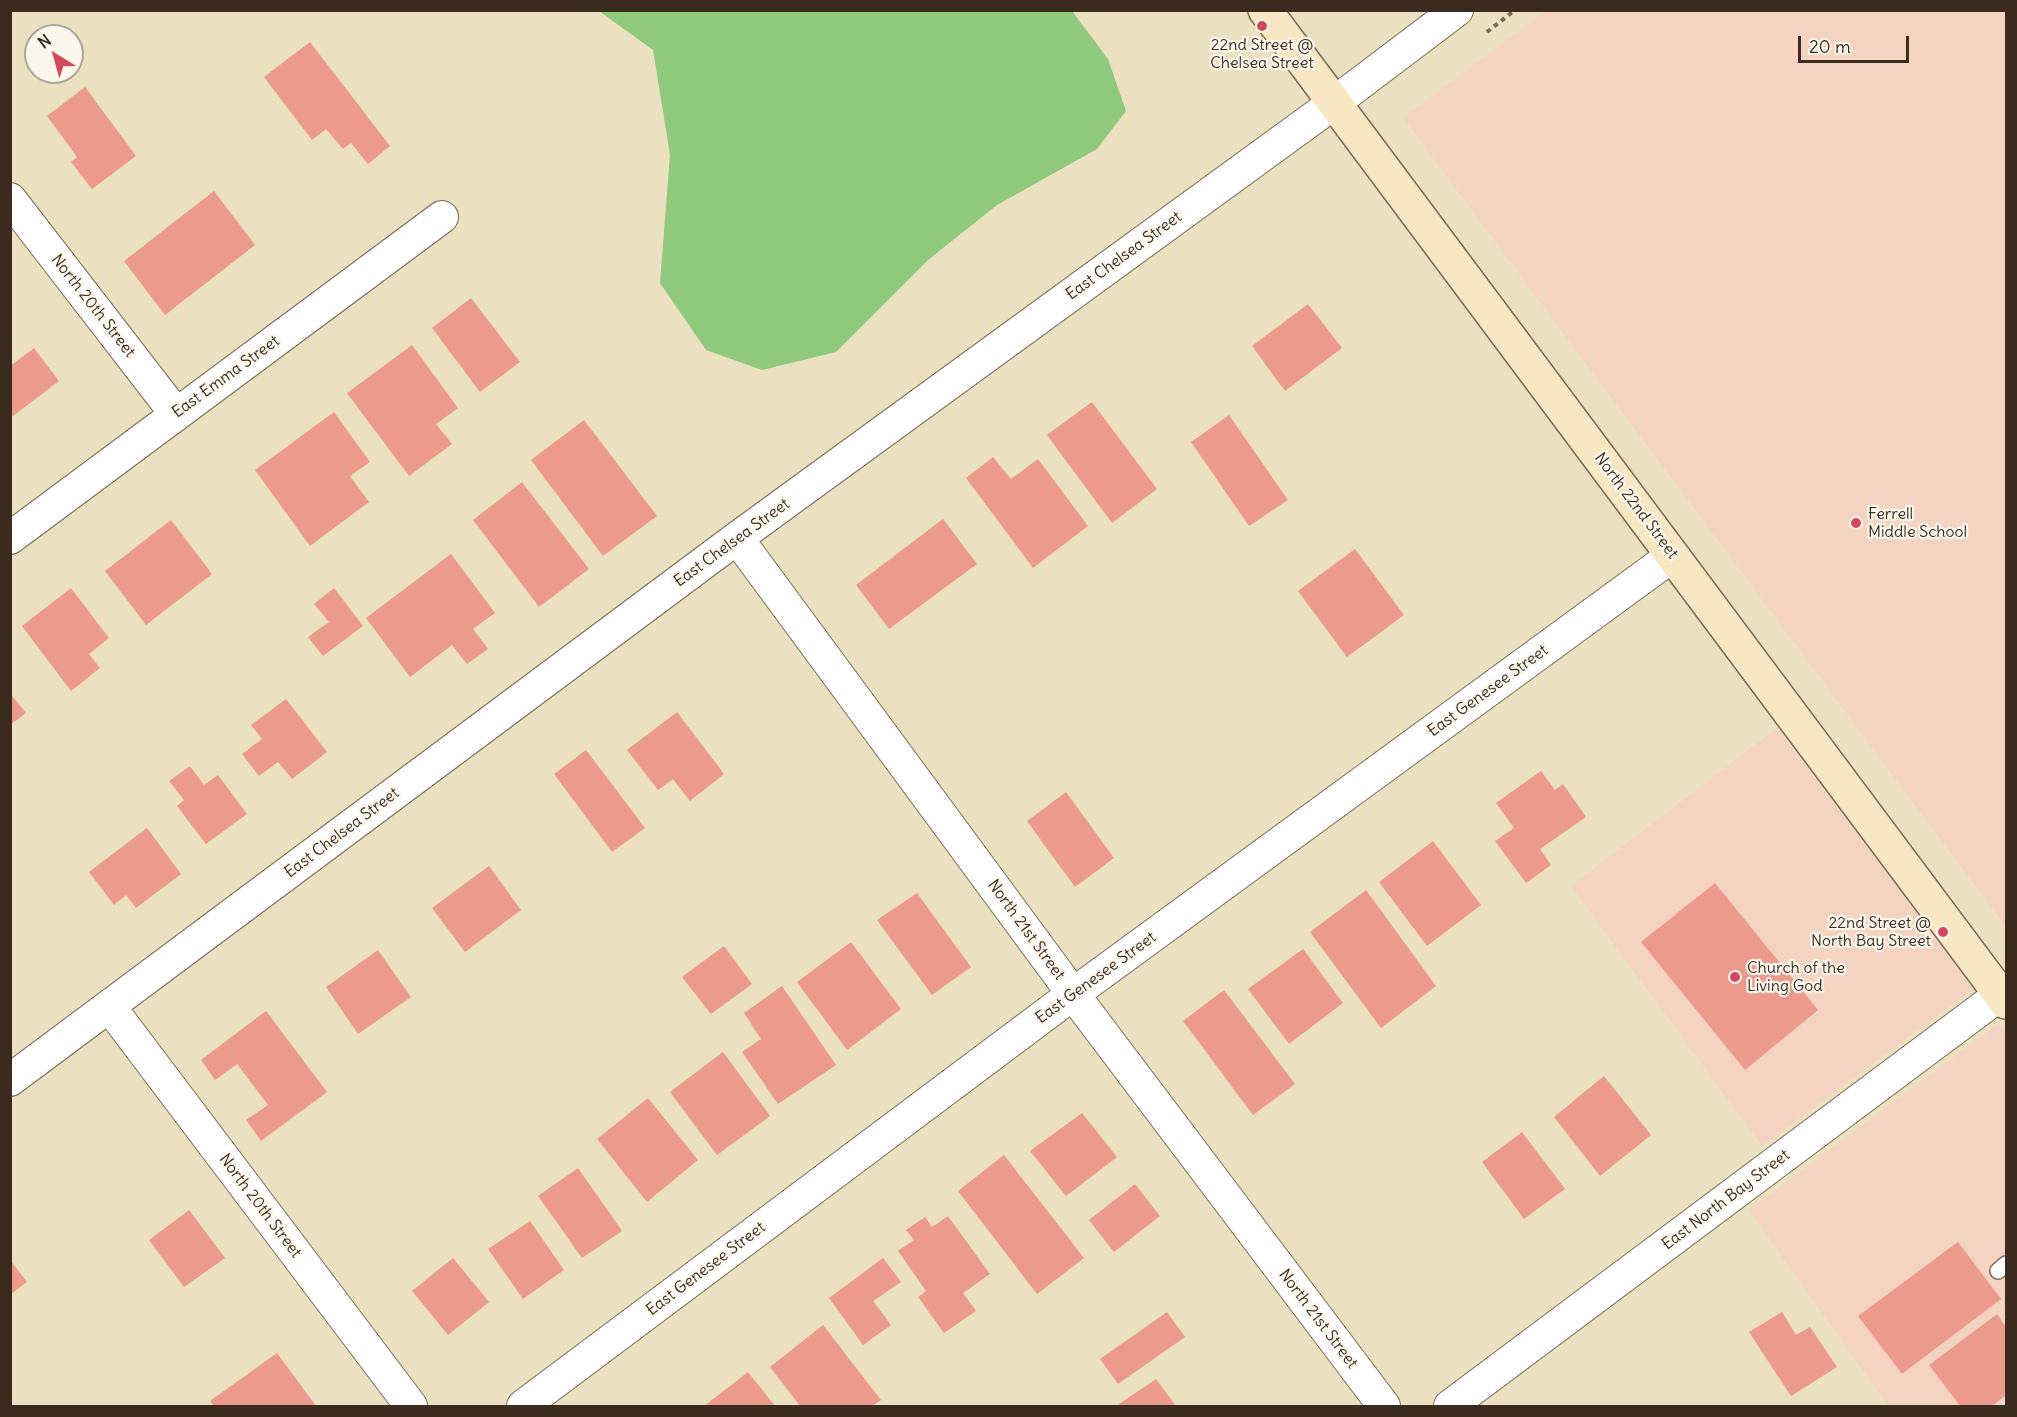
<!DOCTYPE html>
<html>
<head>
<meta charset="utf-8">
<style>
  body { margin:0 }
  #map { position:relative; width:2017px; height:1417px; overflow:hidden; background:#ebe1c0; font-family:Delius,sans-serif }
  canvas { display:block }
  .frame { position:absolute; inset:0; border:12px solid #3b2a1e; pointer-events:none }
  .north { position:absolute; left:24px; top:24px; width:60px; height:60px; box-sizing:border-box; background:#fbf7ec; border:2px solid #aea59a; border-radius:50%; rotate:323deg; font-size:16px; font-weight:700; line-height:24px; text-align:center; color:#3b2a1e }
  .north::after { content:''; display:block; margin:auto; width:21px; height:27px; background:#d1495b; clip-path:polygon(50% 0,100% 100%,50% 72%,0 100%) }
  .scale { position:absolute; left:1798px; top:36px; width:111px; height:27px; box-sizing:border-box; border:3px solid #3b2a1e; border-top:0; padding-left:8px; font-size:18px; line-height:21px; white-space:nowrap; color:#3b2a1e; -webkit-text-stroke:4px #fbf7ec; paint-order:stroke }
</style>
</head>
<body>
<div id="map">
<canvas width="2017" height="1417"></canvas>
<div class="frame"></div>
<div class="north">N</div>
<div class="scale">20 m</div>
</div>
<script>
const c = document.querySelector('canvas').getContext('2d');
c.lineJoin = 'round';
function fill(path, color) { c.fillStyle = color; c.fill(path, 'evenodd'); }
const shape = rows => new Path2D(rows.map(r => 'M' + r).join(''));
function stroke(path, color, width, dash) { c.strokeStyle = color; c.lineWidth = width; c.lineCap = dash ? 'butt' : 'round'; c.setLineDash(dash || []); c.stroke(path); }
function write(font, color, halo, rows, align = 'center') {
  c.font = font + ' Delius,sans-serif'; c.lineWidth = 4.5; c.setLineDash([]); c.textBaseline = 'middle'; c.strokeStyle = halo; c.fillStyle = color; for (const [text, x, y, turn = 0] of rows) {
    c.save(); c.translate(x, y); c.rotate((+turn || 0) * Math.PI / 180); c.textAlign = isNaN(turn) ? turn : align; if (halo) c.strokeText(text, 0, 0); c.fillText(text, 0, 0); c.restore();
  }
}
const built = shape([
  [1545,11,2006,11,2006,927,1403,118],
  [1777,728,1973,989,1762,1146,1571,886],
  [1999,1023,2006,1034,2006,1406,1888,1406,1749,1210]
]);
const green = shape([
  [599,11,1072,11,1108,59,1126,111,1097,149,997,205,928,260,836,352,762,370,706,350,660,283,670,155,653,50]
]);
const building = shape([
  [310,42,390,146,368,164,351,143,343,149,326,129,312,140,264,77],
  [85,87,136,156,92,189,71,162,77,157,47,116],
  [214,191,255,245,165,315,124,261],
  [471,298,520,362,480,392,432,328],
  [1308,304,1342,348,1285,391,1252,346],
  [412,345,458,408,436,424,452,444,409,476,347,393],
  [34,348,59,381,13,416,10,413,10,366],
  [1092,402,1157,489,1112,523,1047,435],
  [334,412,370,462,350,476,369,502,310,546,255,470],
  [1229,415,1288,500,1249,526,1191,442],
  [584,420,657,516,603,556,531,460],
  [993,457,1011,479,1038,459,1088,526,1033,568,966,478],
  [522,482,589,569,539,607,473,520],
  [943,519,977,564,889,629,856,585],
  [171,520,212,574,146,625,105,571],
  [1355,549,1404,615,1347,657,1298,591],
  [451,554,495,613,473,629,488,649,467,664,452,645,410,677,366,618],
  [71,588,109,638,89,654,100,668,71,691,22,626],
  [334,588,363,626,323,656,308,637,329,622,314,604],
  [10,693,26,713,10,725],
  [286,699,327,752,292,779,278,762,259,776,242,754,262,739,251,725],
  [677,712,724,774,690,801,673,779,658,790,627,750],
  [586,750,645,828,612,852,554,774],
  [190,766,204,785,218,775,247,814,206,844,177,806,184,800,169,781],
  [1541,771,1555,790,1563,784,1586,817,1540,849,1551,865,1526,883,1495,841,1514,828,1496,803],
  [1066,792,1114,858,1075,887,1027,821],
  [147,828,181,874,136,908,126,895,114,905,89,872],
  [1433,841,1481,905,1427,946,1379,882],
  [489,866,521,910,465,952,432,908],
  [1715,883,1818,1010,1745,1070,1641,942],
  [1366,890,1436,986,1381,1028,1310,932],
  [917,893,971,967,932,995,877,920],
  [851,942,901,1009,847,1050,797,982],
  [724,946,752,984,711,1014,682,977],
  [1303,949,1343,1003,1289,1044,1248,989],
  [378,950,411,997,358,1034,326,987],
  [782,986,836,1065,778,1104,742,1052,761,1039,744,1013],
  [1224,990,1295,1084,1253,1115,1183,1021],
  [266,1011,327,1092,261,1141,246,1120,268,1105,237,1064,215,1080,201,1060],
  [723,1052,770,1116,717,1155,670,1092],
  [1604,1076,1651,1135,1600,1176,1554,1117],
  [648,1098,698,1160,647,1202,597,1139],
  [1082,1113,1117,1157,1066,1196,1030,1151],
  [1522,1132,1565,1189,1524,1219,1482,1162],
  [1004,1155,1084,1258,1037,1294,958,1191],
  [578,1168,622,1231,582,1258,538,1196],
  [1135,1184,1160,1216,1114,1252,1089,1220],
  [189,1210,225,1258,184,1287,149,1240],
  [948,1216,990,1274,963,1293,976,1311,944,1333,918,1297,926,1291,898,1251,914,1240,906,1230,925,1217,932,1227],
  [530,1221,564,1270,523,1299,488,1249],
  [1958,1242,2001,1299,1902,1374,1858,1316],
  [453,1258,489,1302,448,1335,412,1291],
  [883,1258,901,1282,873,1301,891,1325,863,1345,829,1298],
  [10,1260,27,1282,10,1295],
  [1167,1312,1185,1337,1118,1384,1100,1359],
  [1782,1312,1796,1335,1810,1327,1837,1367,1791,1396,1749,1332],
  [1997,1314,2006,1327,2006,1395,1992,1406,1960,1406,1929,1365],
  [823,1325,881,1400,872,1406,800,1406,770,1367],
  [277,1353,316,1406,214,1406,210,1401],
  [748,1372,775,1406,704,1406],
  [1156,1379,1176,1406,1121,1406,1119,1404]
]);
const path = shape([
  [1487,32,1515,10]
]);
const lane = shape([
  [1998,1271,2006,1264]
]);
const street = shape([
  [10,199,176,414],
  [10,538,442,217],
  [737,538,1073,994,1384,1406],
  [109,1006,411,1406],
  [10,1080,737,538,1334,103,1457,10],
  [523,1406,1073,994,1672,556],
  [1450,1406,2001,994]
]);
const secondary = shape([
  [1265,10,2006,1002]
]);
const markers = [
  [1262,26,6,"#d1495b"],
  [1856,523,6,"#d1495b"],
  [1943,932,6,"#d1495b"],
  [1735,977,6,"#d1495b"]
];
const poiNames = [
  ["22nd Street @",1262,45,"center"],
  ["Chelsea Street",1262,63,"center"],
  ["Ferrell",1868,514],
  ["Middle School",1868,532],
  ["22nd Street @",1931,923,"right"],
  ["North Bay Street",1931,941,"right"],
  ["Church of the",1747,968],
  ["Living God",1747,986]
];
const streetNames = [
  ["East Chelsea Street",1124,256,-36],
  ["North 20th Street",93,306,52],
  ["East Emma Street",226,377,-36],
  ["North 22nd Street",1636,506,53],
  ["East Chelsea Street",732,543,-36],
  ["East Genesee Street",1488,691,-36],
  ["East Chelsea Street",342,833,-37],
  ["North 21st Street",1026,930,54],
  ["East Genesee Street",1096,978,-36],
  ["East North Bay Street",1726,1200,-37],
  ["North 20th Street",260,1206,53],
  ["East Genesee Street",706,1269,-37],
  ["North 21st Street",1318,1319,53]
];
fill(built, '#f4d3c1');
fill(green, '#8fc97c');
fill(building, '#eb9a8c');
stroke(lane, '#796a57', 18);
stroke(street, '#796a57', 34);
stroke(secondary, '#796a57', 36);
stroke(path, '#796a57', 4, [4.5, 4.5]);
stroke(lane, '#fff', 15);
stroke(street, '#fff', 32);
stroke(secondary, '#f7e8c3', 33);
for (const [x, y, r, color] of markers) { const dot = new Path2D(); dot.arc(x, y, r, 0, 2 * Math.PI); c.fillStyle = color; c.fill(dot); stroke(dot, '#fbf7ec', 2); }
write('16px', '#3b2a1e', '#fbf7ec', poiNames, 'left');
write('16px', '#3b2a1e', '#fbf7ec', streetNames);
</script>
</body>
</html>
